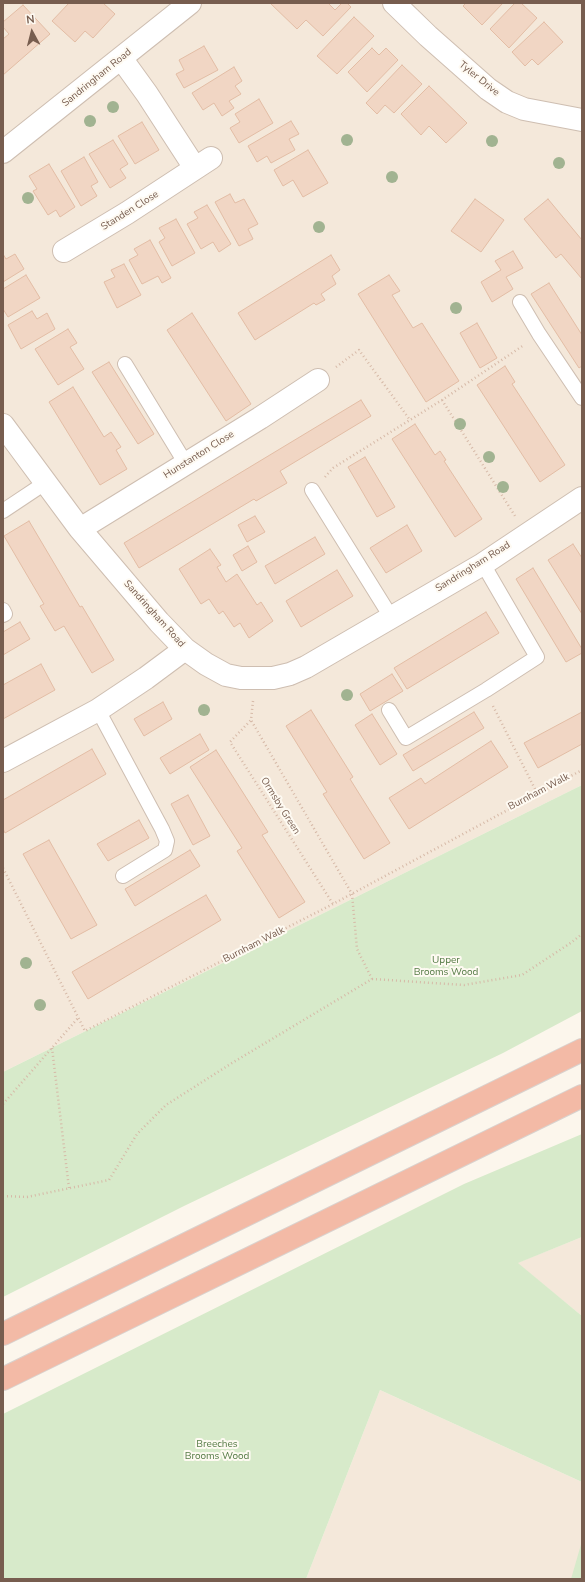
<!DOCTYPE html>
<html>
<head>
<meta charset="utf-8">
<style>
  body { margin:0 }
  #map { position:relative; width:585px; height:1582px; overflow:hidden; background:#fcf6ec; font-family:"Nunito Sans",sans-serif }
  canvas { display:block }
  .frame { position:absolute; inset:0; border:4px solid #775d4f; pointer-events:none }
  .north { position:absolute; left:12px; top:12px; width:40px; height:40px; -webkit-text-stroke:3px #fefaf2; paint-order:stroke; rotate:353deg; font-size:11px; font-weight:700; line-height:16px; text-align:center; color:#775d4f }
  .north::after { content:''; display:block; margin:auto; width:14px; height:18px; background:#775d4f; clip-path:polygon(50% 0,100% 100%,50% 72%,0 100%) }
</style>
</head>
<body>
<div id="map">
<canvas width="585" height="1582"></canvas>
<div class="frame"></div>
<div class="north">N</div>
</div>
<script>
const c = document.querySelector('canvas').getContext('2d');
c.lineJoin = 'round';
function fill(path, color) { c.fillStyle = color; c.fill(path, 'evenodd'); }
const shape = rows => new Path2D(rows.map(r => 'M' + r).join(''));
function stroke(path, color, width, dash) { c.strokeStyle = color; c.lineWidth = width; c.lineCap = dash ? 'butt' : 'round'; c.setLineDash(dash || []); c.stroke(path); }
function write(font, color, halo, rows, align = 'center') {
  c.font = font + ' "Nunito Sans",sans-serif'; c.lineWidth = 4; c.setLineDash([]); c.textBaseline = 'middle'; c.strokeStyle = halo; c.fillStyle = color; for (const [text, x, y, turn = 0] of rows) {
    c.save(); c.translate(x, y); c.rotate((+turn || 0) * Math.PI / 180); c.textAlign = isNaN(turn) ? turn : align; if (halo) c.strokeText(text, 0, 0); c.fillText(text, 0, 0); c.restore();
  }
}
const residential = shape([
  [3,3,582,3,582,785,3,1072],
  [582,1237,582,1316,517,1263],
  [380,1390,582,1482,582,1579,306,1579]
]);
const green = shape([
  [582,785,582,1011,503,1053,184,1206,3,1297,3,1072],
  [582,1134,582,1237,518,1263,582,1316,582,1482,380,1390,306,1579,3,1579,3,1414,464,1184],
  [582,1541,582,1579,571,1579]
]);
const building = shape([
  [69,3,103,3,115,14,93,38,85,31,75,42,52,21,69,3],
  [270,3,328,3,335,10,342,3,347,3,351,7,323,36,306,20,297,29,270,3],
  [466,3,503,3,482,25,463,6,466,3],
  [515,3,521,3,537,18,509,48,490,29,515,3],
  [23,5,50,34,3,75,3,39,9,34,3,27,3,22,23,5],
  [354,17,374,36,337,74,317,56,354,17],
  [544,22,563,42,538,65,532,59,525,66,512,52,544,22],
  [204,46,218,70,184,88,176,74,184,70,179,60,204,46],
  [372,48,379,55,386,48,398,60,367,92,348,72,372,48],
  [402,65,422,84,394,113,385,105,377,114,366,103,402,65],
  [234,67,242,81,235,86,241,94,229,101,234,108,222,116,214,103,203,110,192,93,234,67],
  [429,86,467,123,446,143,429,126,421,135,401,114,429,86],
  [259,99,273,123,239,143,230,128,240,122,235,114,259,99],
  [291,121,299,134,289,139,295,150,271,163,267,156,257,162,248,146,291,121],
  [142,122,159,150,135,164,118,136,142,122],
  [113,140,128,164,120,169,126,178,110,188,89,154,113,140],
  [308,150,328,183,303,197,293,180,283,186,274,170,308,150],
  [84,157,98,182,91,186,97,196,81,206,61,171,84,157],
  [49,164,75,207,60,217,56,210,48,215,33,191,37,189,29,176,49,164],
  [230,194,235,203,244,199,258,224,248,229,253,239,239,246,215,202,230,194],
  [475,199,504,220,481,252,451,231,475,199],
  [548,199,582,240,582,279,561,254,556,258,524,219,548,199],
  [207,205,231,244,219,252,213,242,201,249,187,224,198,218,194,212,207,205],
  [176,219,195,253,172,266,159,242,165,238,159,228,176,219],
  [150,240,171,278,162,283,158,276,142,284,129,260,138,255,134,249,150,240],
  [513,251,523,268,506,277,513,289,492,302,481,282,501,270,495,261,513,251],
  [3,254,6,259,15,254,24,269,3,282,3,254],
  [331,255,340,270,332,276,336,284,321,294,325,300,316,305,314,303,255,340,238,313,331,255],
  [124,264,141,295,117,308,104,282,115,277,111,270,124,264],
  [26,275,40,298,8,317,3,309,3,289,26,275],
  [389,275,400,291,392,295,413,328,422,323,459,381,426,402,358,294,389,275],
  [549,283,582,335,582,366,579,368,531,294,549,283],
  [32,311,37,319,47,313,55,329,21,349,8,325,32,311],
  [192,313,251,404,226,421,167,330,192,313],
  [477,323,497,358,480,368,460,333,477,323],
  [68,329,77,343,70,347,84,369,58,385,35,349,68,329],
  [109,362,154,434,138,444,92,372,109,362],
  [505,366,515,382,512,384,565,465,540,482,477,385,505,366],
  [73,387,104,437,111,432,121,447,116,450,127,469,100,485,49,402,73,387],
  [361,400,371,416,280,471,287,483,256,501,254,499,139,568,124,543,361,400],
  [415,424,435,455,440,451,446,460,444,461,482,519,455,537,392,439,415,424],
  [365,457,395,507,377,517,348,467,365,457],
  [255,516,265,532,247,542,238,525,255,516],
  [29,521,80,607,82,606,114,660,92,673,64,626,55,631,40,606,44,604,4,536,29,521],
  [407,525,422,551,386,573,370,548,407,525],
  [315,537,325,554,275,584,265,566,315,537],
  [573,544,582,558,582,614,548,560,573,544],
  [248,546,257,562,242,571,233,555,248,546],
  [210,549,221,565,217,567,226,582,237,574,257,605,261,602,273,621,249,638,240,623,234,627,223,611,219,614,209,599,201,604,179,569,210,549],
  [533,568,582,649,582,653,566,662,516,579,533,568],
  [337,570,353,596,301,627,286,601,337,570],
  [486,612,499,633,407,689,394,668,486,612],
  [20,622,30,639,3,655,3,632,20,622],
  [41,664,55,690,3,719,3,685,41,664],
  [392,674,403,691,370,711,360,694,392,674],
  [163,702,172,719,144,736,134,719,163,702],
  [311,710,353,777,350,779,390,843,364,859,323,794,327,792,286,726,311,710],
  [474,712,484,728,413,771,403,755,474,712],
  [582,712,582,744,538,768,524,743,582,712],
  [372,714,397,754,380,765,355,725,372,714],
  [200,734,209,750,170,774,160,758,200,734],
  [491,741,508,767,409,829,389,798,421,778,425,784,491,741],
  [92,749,106,774,5,833,3,829,3,800,92,749],
  [216,750,268,832,262,835,305,902,279,918,237,851,242,848,190,767,216,750],
  [188,795,210,836,193,845,171,804,188,795],
  [139,820,149,838,108,861,97,844,139,820],
  [49,840,97,925,71,939,23,854,49,840],
  [190,850,200,866,135,906,125,889,190,850],
  [206,895,221,920,88,999,72,972,206,895]
]);
const path = shape([
  [336,367,359,350,410,420],
  [442,400,515,516],
  [325,477,333,468,442,400,524,345],
  [253,701,251,720,230,742,333,904],
  [493,706,537,793],
  [3,868,85,1031,333,904,582,770],
  [372,979,464,985,522,975,572,942,582,934],
  [52,1048,69,1188],
  [3,1104,78,1018],
  [3,1196,27,1197,109,1180,137,1134,166,1105,232,1063,372,979,357,949,352,894,251,720]
]);
const lane = shape([
  [520,302,539,334,582,398],
  [125,364,186,464],
  [312,490,391,617],
  [3,511,45,483],
  [3,610,5,614,3,615],
  [98,710,162,829,167,841,165,850,123,876],
  [389,710,406,738,486,690,537,657,483,564]
]);
const street = shape([
  [394,3,428,36,488,89,507,102,524,109,582,120],
  [121,58,147,94,195,168],
  [3,152,190,3],
  [64,251,127,213,211,158],
  [3,425,80,529,159,622,185,649,206,664,226,675,241,678,273,678,290,674,306,667,483,564,582,498],
  [80,529,260,418,318,380],
  [3,761,98,710,146,678,185,649]
]);
const highway = shape([
  [3,1334,582,1050],
  [3,1379,582,1096]
]);
const trees = [
  [113,107],
  [90,121],
  [347,140],
  [492,141],
  [559,163],
  [392,177],
  [28,198],
  [319,227],
  [456,308],
  [460,424],
  [489,457],
  [503,487],
  [347,695],
  [204,710],
  [26,963],
  [40,1005]
];
const streetNames = [
  ["Sandringham Road",97,78,-39],
  ["Tyler Drive",479,79,39],
  ["Standen Close",130,211,-32],
  ["Hunstanton Close",199,455,-32],
  ["Sandringham Road",473,567,-32],
  ["Sandringham Road",154,614,48],
  ["Burnham Walk",539,792,-28],
  ["Ormsby Green",280,806,58],
  ["Burnham Walk",254,945,-27]
];
const parkNames = [
  ["Upper",446,961],
  ["Brooms Wood",446,973],
  ["Breeches",217,1445],
  ["Brooms Wood",217,1457]
];
fill(residential, '#f4e8da');
fill(green, '#d7eaca');
fill(building, '#f1d6c4');
stroke(building, '#e3bda5', 1);
stroke(lane, '#cebeb1', 16);
stroke(street, '#cebeb1', 24);
stroke(highway, '#d9d2ce', 24);
stroke(path, '#d6b9a7', 2.5, [1, 3]);
stroke(lane, '#fff', 14);
stroke(street, '#fff', 22);
stroke(highway, '#f3baa6', 22);
c.fillStyle = '#a1b391';
for (const [x, y] of trees) { c.beginPath(); c.arc(x, y, 6, 0, 2 * Math.PI); c.fill(); }
write('10px', '#775d4f', '#fefaf2', streetNames);
write('10px', '#567c47', '#fefaf2', parkNames);
</script>
</body>
</html>
